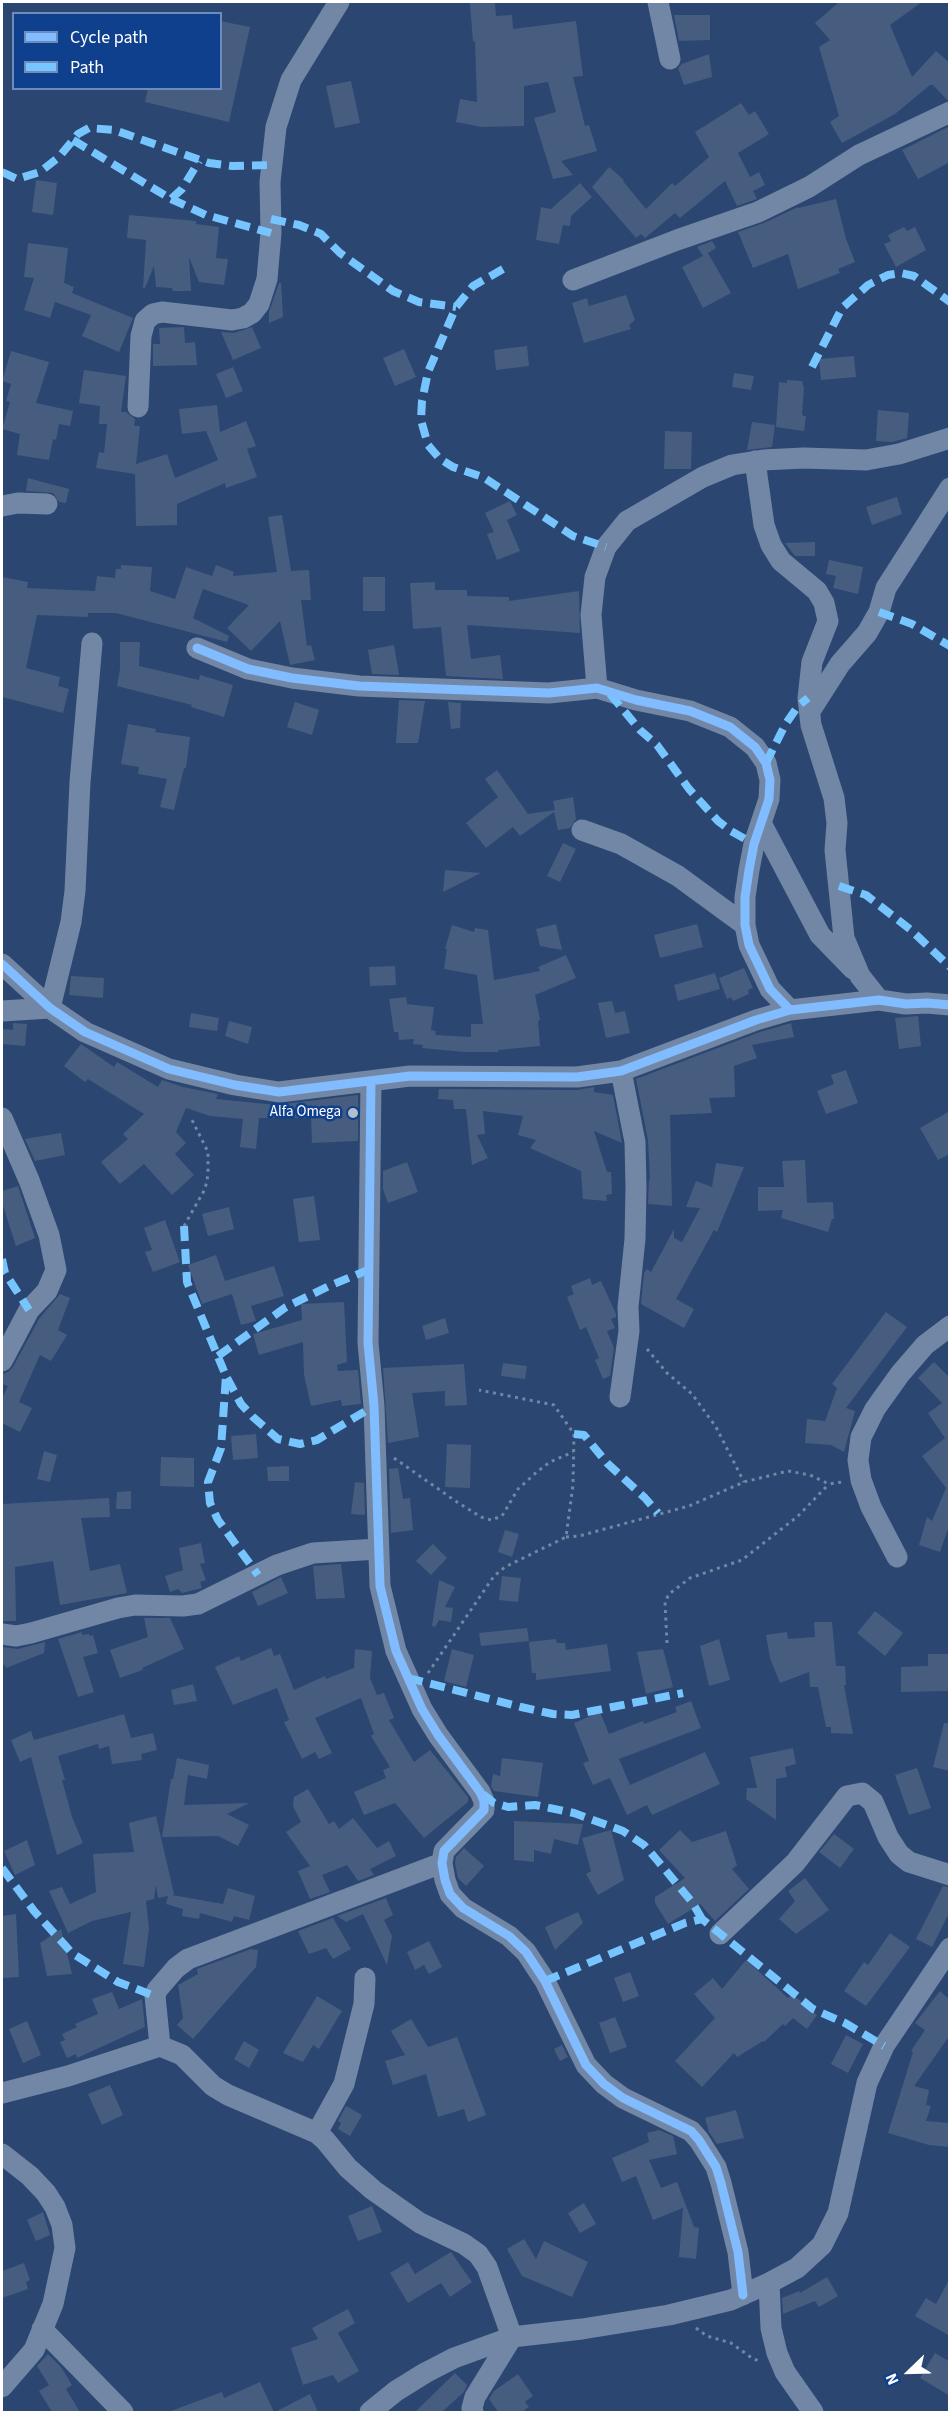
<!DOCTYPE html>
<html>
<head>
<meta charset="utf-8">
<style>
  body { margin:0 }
  #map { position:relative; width:951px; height:2414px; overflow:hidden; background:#2b4671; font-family:"Source Sans 3",sans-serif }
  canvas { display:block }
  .frame { position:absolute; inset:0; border:3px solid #fff; pointer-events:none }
  .legend { position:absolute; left:12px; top:12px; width:210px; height:78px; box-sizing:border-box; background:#0e408e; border:2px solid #6e8cbb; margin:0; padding:8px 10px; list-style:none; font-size:18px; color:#fff }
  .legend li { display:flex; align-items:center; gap:12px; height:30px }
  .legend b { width:30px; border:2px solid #6e8cbb }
  .north { position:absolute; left:879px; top:2342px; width:60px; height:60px; -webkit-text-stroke:4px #0e408e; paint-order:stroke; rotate:247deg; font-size:16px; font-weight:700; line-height:24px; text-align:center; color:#fff }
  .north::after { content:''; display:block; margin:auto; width:21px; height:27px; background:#fff; clip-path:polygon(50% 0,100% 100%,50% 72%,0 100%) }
</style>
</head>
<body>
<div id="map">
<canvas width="951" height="2414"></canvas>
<div class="frame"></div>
<ul class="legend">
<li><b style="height:8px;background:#80bcff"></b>Cycle path</li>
<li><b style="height:8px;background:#76c5fe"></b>Path</li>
</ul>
<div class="north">N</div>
</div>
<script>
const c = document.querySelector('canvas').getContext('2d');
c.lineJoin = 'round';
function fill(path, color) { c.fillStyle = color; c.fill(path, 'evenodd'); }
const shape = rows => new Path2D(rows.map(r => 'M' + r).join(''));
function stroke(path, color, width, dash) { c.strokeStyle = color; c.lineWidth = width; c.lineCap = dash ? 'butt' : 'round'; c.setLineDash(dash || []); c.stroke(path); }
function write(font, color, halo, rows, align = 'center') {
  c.font = font + ' "Source Sans 3",sans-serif'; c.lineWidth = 5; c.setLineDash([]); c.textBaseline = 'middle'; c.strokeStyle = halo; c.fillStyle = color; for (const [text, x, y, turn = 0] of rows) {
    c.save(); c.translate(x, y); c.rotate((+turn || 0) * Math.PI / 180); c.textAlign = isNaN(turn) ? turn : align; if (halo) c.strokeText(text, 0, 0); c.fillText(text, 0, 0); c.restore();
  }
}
const building = shape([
  [495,2,496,16,512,15,513,29,576,21,583,76,573,77,585,126,589,125,597,151,561,161,573,175,553,179,534,118,556,112,548,82,524,86,524,126,482,127,456,122,460,99,477,102,475,41,473,42,470,3],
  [839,2,922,2,890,25,912,77,936,51,950,63,950,99,947,100,933,85,930,85,895,114,842,143,830,122,839,116,819,47,830,40,815,23],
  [674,15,710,15,710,40,679,41],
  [220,21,250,27,229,122,145,102,148,88,220,88],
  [709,54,712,77,684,85,678,68,682,64],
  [351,81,360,123,335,128,326,86],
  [741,103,749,115,755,111,769,134,738,153,750,177,759,172,765,185,753,191,757,199,737,206,725,181,680,218,675,213,645,238,641,234,636,238,592,187,609,167,624,180,623,181,646,209,672,183,675,186,709,157,695,132],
  [950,126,950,162,918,179,902,150],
  [36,180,57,183,53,215,32,212],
  [580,183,592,197,571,216,570,226,563,225,559,244,536,240,541,207,551,209],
  [836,199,846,239,855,262,838,269,840,273,798,289,788,254,753,268,738,232,764,223,798,207,798,208],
  [129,215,196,221,196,224,219,227,216,258,228,259,224,285,199,282,189,257,191,291,173,291,172,288,156,287,154,266,145,288,143,288,146,240,127,238],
  [904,227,907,231,915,227,926,250,896,267,884,244,891,241,888,235],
  [712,241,716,248,708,253,731,293,703,308,682,267,703,256,697,247],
  [28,243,68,248,64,283,74,287,72,293,133,318,119,352,82,336,91,315,55,302,50,318,24,310,34,278,24,277],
  [279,283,281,283,283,317,269,323,269,312],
  [626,295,635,320,629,325,631,329,584,343,572,303,587,298,589,306],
  [184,327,185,343,195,342,197,365,153,366,153,344,160,344,159,328],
  [252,327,261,348,233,360,221,332,234,333],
  [527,346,529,366,496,370,494,350],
  [404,349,416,377,395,386,383,358],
  [11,351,49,362,36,403,73,411,70,426,59,424,56,440,53,439,49,460,17,455,20,434,2,429,10,402,6,401,11,384,2,381],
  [854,356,856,377,821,380,819,359],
  [233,367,243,391,226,398,216,374],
  [84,370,126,376,121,412,126,412,135,419,134,426,140,426,136,464,167,454,175,478,218,460,206,431,182,434,179,409,217,405,220,432,246,421,256,446,247,449,257,477,226,488,225,483,177,504,177,525,136,526,135,474,96,468,99,452,104,453,107,424,99,424,100,406,79,403],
  [734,373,754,376,751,390,732,387],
  [787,380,802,381,804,389,802,413,803,416,806,416,804,431,776,427,779,382,787,383],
  [878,410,909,413,907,438,892,442,876,441],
  [752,422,775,425,772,447,747,450],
  [665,431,692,432,691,469,664,469],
  [28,478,69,489,66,503,59,502,53,493,26,491],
  [897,497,902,514,872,525,866,507],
  [510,501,517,515,507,520,520,551,497,560,487,534,494,532,485,513],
  [282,515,291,571,309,570,311,600,301,600,307,646,311,645,315,660,290,665,280,621,251,651,227,628,249,605,203,589,193,618,229,636,227,642,116,613,88,613,88,617,37,615,26,668,60,677,58,686,69,689,63,713,2,697,2,577,28,582,27,588,95,591,97,576,115,578,116,569,121,569,121,565,152,567,150,591,175,599,186,567,212,576,216,565,234,572,233,576,277,572,268,517],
  [815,542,815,556,795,556,785,543],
  [829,560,863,567,858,594,833,588,836,576,826,574],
  [363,577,385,577,385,611,363,611],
  [435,582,435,590,467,590,467,596,509,597,509,601,579,591,580,633,467,625,471,659,500,655,503,679,446,676,441,627,413,629,410,583],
  [120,642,140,642,139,666,199,680,200,675,233,685,224,717,191,707,192,705,117,686,120,669],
  [394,645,399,675,372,674,368,650],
  [399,700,425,701,418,743,396,743],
  [295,702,319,710,312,735,287,727],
  [448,702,461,703,460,728,451,729],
  [128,724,156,729,155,732,190,737,186,768,184,768,174,810,160,807,167,779,138,774,139,767,121,764],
  [497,770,528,814,555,810,553,801,573,797,576,819,570,828,558,830,554,812,520,836,513,827,486,848,466,823,498,797,485,779],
  [563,843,576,849,560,882,547,876],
  [445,870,481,873,443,892],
  [556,924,562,950,540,946,536,929],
  [697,924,703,947,660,958,654,935],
  [452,925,474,932,475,928,488,930,494,980,540,971,538,967,566,955,576,978,535,995,540,1020,538,1021,540,1046,498,1050,498,1052,464,1052,422,1048,423,1045,413,1044,414,1039,399,1040,398,1032,394,1032,389,999,406,997,407,1004,434,1007,431,1030,436,1031,435,1035,471,1037,471,1024,483,1024,477,975,444,969,447,949,445,949],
  [395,966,396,985,370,986,369,967],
  [744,968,753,988,748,990,749,994,733,1001,731,997,727,999,719,978],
  [715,973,720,989,678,1001,674,985],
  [71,976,104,978,103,998,69,995],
  [612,1001,615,1013,625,1011,630,1033,606,1038,598,1003],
  [191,1013,219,1018,217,1031,189,1027],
  [918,1016,921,1046,899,1049,895,1018],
  [229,1021,252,1027,248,1044,225,1036],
  [13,1023,27,1024,25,1046,2,1044,3,1029,13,1030],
  [791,1023,794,1037,752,1045,757,1058,734,1066,735,1097,709,1098,712,1113,670,1115,672,1206,648,1204,649,1179,650,1179,648,1140,636,1079,760,1032],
  [81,1044,114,1067,117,1062,158,1087,162,1080,183,1087,218,1094,216,1099,276,1105,358,1095,358,1141,312,1143,311,1118,259,1118,256,1149,240,1147,243,1119,210,1116,186,1108,176,1132,186,1143,175,1154,194,1175,172,1195,144,1164,120,1184,101,1162,128,1139,123,1134,144,1114,88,1079,85,1082,64,1066],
  [846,1070,858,1103,826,1114,817,1091,834,1084,831,1075],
  [594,1087,594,1092,613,1095,622,1143,594,1131,607,1172,611,1172,612,1194,606,1195,607,1201,583,1199,581,1171,530,1148,536,1140,518,1135,523,1116,483,1111,485,1134,477,1135,488,1158,472,1165,466,1109,454,1109,453,1100,438,1099,439,1089,577,1090],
  [950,1111,950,1154,938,1160,920,1128],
  [61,1133,65,1155,35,1161,25,1139],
  [805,1160,807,1203,833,1202,834,1219,832,1219,828,1232,781,1218,783,1210,758,1211,758,1187,784,1187,782,1161],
  [407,1162,418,1192,388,1203,383,1189,383,1171],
  [716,1163,744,1167,717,1232,714,1230,676,1299,694,1309,684,1328,641,1304,644,1273,647,1269,651,1272,674,1229,674,1238,682,1242,700,1208,686,1207,696,1181,712,1187],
  [18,1186,35,1238,16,1246,2,1203,2,1191],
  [314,1196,320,1240,299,1242,293,1199],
  [229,1207,234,1229,208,1236,202,1214],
  [165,1220,180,1262,153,1272,145,1252,152,1250,144,1228],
  [216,1255,225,1281,274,1266,284,1296,251,1306,256,1321,241,1325,232,1294,202,1304,188,1265],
  [590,1278,592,1285,601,1281,616,1314,616,1317,611,1319,615,1328,607,1331,614,1348,610,1376,603,1379,595,1360,599,1358,586,1327,580,1330,567,1297,574,1294,571,1286],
  [60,1294,70,1298,58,1330,67,1335,51,1361,40,1355,19,1402,32,1408,20,1432,2,1423,2,1398,8,1386,2,1384,2,1374,8,1372,13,1367,39,1319],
  [344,1302,347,1362,337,1365,338,1371,358,1370,361,1404,342,1406,341,1400,311,1406,304,1375,303,1342,259,1355,253,1334,302,1320,301,1304],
  [886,1312,907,1327,846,1408,855,1411,844,1452,831,1445,805,1443,807,1419,825,1421,837,1388,832,1384],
  [445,1318,449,1333,426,1340,422,1326],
  [934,1362,950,1378,950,1523,940,1552,919,1545,927,1517,932,1521,946,1488,922,1456,945,1438,928,1413,942,1403,918,1378],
  [503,1363,527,1366,525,1379,501,1376],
  [464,1364,467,1405,445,1406,445,1391,412,1393,419,1437,388,1443,383,1368],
  [256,1434,258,1458,233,1460,231,1436],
  [447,1444,471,1445,470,1488,445,1487],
  [44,1451,57,1455,50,1482,37,1479],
  [161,1457,194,1458,194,1487,160,1486],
  [289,1466,289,1481,268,1481,267,1467],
  [398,1468,403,1499,410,1498,413,1530,391,1533,389,1469],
  [355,1482,364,1483,365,1515,351,1514],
  [131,1491,131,1509,116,1509,117,1492],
  [109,1498,110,1517,81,1518,90,1571,120,1564,127,1593,60,1605,53,1561,15,1567,16,1621,2,1621,2,1542,3,1542,2,1504],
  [505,1530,519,1534,512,1557,498,1552],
  [201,1543,205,1563,200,1564,206,1580,200,1582,202,1588,182,1593,178,1589,170,1592,165,1576,183,1570,179,1548],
  [433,1544,447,1558,431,1575,416,1561],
  [341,1564,345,1598,316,1599,313,1566],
  [502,1576,521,1578,518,1602,499,1600],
  [281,1577,288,1593,258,1606,252,1592],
  [439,1580,455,1587,445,1607,453,1608,451,1622,439,1620,435,1627,432,1626],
  [875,1611,903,1633,885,1656,857,1633],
  [144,1618,170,1618,184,1649,142,1668,143,1670,120,1678,110,1650,148,1637],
  [814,1622,832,1622,836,1666,845,1666,846,1685,844,1685,853,1734,831,1733,831,1727,826,1727,818,1687,810,1687,809,1672,780,1683,770,1658,766,1635,787,1632,788,1639,815,1637],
  [527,1628,529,1641,481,1646,479,1633],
  [82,1632,82,1635,89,1634,90,1636,93,1635,98,1653,83,1657,94,1692,78,1697,58,1639],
  [556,1639,557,1643,565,1643,566,1650,607,1644,611,1671,536,1680,536,1673,532,1673,529,1642],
  [719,1639,730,1680,709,1686,700,1646],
  [45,1642,44,1653,6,1668,5,1665,2,1666,2,1647,18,1649],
  [271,1648,274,1656,280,1654,294,1690,325,1676,326,1679,354,1668,355,1649,372,1651,370,1678,377,1695,384,1693,394,1718,389,1720,414,1762,430,1750,468,1797,468,1802,424,1838,395,1803,364,1815,354,1792,386,1778,383,1770,390,1767,371,1736,374,1734,361,1698,315,1718,332,1753,319,1759,315,1752,302,1759,284,1722,289,1720,277,1688,233,1705,215,1667,239,1656,241,1661],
  [452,1649,474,1655,466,1687,444,1681],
  [663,1649,673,1687,646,1694,637,1652],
  [928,1654,949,1654,949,1691,901,1692,901,1667,928,1666],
  [193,1684,197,1701,174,1705,171,1690],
  [691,1701,701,1728,619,1759,630,1785,705,1752,720,1784,652,1815,647,1805,627,1815,610,1778,593,1785,583,1763,589,1761,574,1723,600,1712,609,1734,643,1721,644,1724,677,1712,675,1707],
  [124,1714,131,1738,153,1733,157,1750,141,1754,142,1760,112,1764,109,1746,99,1749,98,1744,58,1756,65,1780,62,1780,72,1817,83,1843,57,1855,31,1757,20,1762,11,1740,31,1731,34,1740],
  [944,1723,950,1723,950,1771,933,1767],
  [793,1748,796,1764,785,1767,787,1777,776,1779,776,1820,746,1799,747,1788,757,1788,750,1757],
  [177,1758,209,1765,207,1779,188,1775,184,1805,249,1803,227,1814,249,1825,238,1846,218,1836,162,1837,171,1779,173,1779],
  [502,1758,543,1763,538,1797,494,1791,491,1786,493,1774,500,1776],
  [917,1768,931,1808,909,1815,895,1775],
  [308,1789,329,1824,334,1821,339,1829,353,1818,377,1848,389,1841,396,1856,370,1869,374,1875,358,1881,347,1865,322,1875,330,1892,310,1899,298,1871,310,1866,286,1832,301,1822,293,1806,294,1797],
  [156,1816,174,1894,172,1895,223,1904,228,1888,255,1896,249,1920,234,1916,232,1922,200,1913,199,1919,182,1916,183,1909,166,1904,168,1896,158,1898,156,1885,154,1899,146,1901,149,1929,144,1967,123,1964,131,1912,92,1921,68,1933,49,1891,62,1887,70,1904,96,1892,93,1854,134,1852,129,1823],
  [514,1821,583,1824,578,1845,554,1839,551,1854,534,1850,534,1862,514,1860],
  [611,1830,624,1880,598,1895,586,1874,591,1871,582,1838],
  [680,1830,692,1842,726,1831,737,1865,732,1869,749,1889,715,1921,700,1904,668,1924,655,1903,655,1897,685,1878,659,1850],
  [834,1834,854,1849,840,1868,819,1852],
  [27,1840,35,1865,15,1875,4,1851],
  [464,1848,484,1866,466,1886,458,1878,455,1863,456,1857],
  [805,1878,829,1910,796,1934,779,1919,795,1901,788,1891],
  [943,1886,950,1887,950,1911,932,1947,916,1939],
  [386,1898,393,1915,384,1920,392,1936,387,1965,363,1914,346,1922,337,1916],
  [578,1912,583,1923,555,1950,545,1927],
  [16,1914,19,1977,2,1978,2,1916],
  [333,1918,351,1949,333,1959,326,1948,309,1954,298,1931],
  [61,1929,72,1974,47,1976,40,1943],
  [890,1933,910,1947,866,2006,844,1991,864,1962,868,1965],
  [429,1941,442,1967,429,1974,424,1965,415,1970,407,1952],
  [251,1949,258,1950,256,1967,193,2039,177,2025,183,2018,178,1985,198,1974,197,1969],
  [746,1960,788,1998,792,1994,817,2015,807,2029,793,2018,785,2026,783,2024,764,2042,763,2041,737,2057,734,2053,702,2087,675,2061,715,2018,694,1994,713,1978,722,1989],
  [630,1972,639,1996,623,2002,614,1978],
  [940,1991,950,2000,950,2035,914,2086,929,2090,926,2105,931,2106,926,2121,950,2123,950,2147,929,2145,888,2133,913,2052,911,2051,925,2030,915,2023],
  [112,1992,119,2009,142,1999,145,2027,77,2058,76,2054,67,2058,60,2042,65,2040,62,2034,77,2027,75,2024,98,2014,92,1999],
  [317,1996,342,2011,319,2049,313,2045,303,2062,283,2053],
  [615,2017,627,2047,610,2053,599,2023],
  [411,2019,428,2047,457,2037,486,2115,468,2122,464,2109,438,2117,426,2074,393,2085,385,2061,405,2055,391,2031],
  [27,2021,41,2055,23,2063,9,2029],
  [846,2035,863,2044,848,2073,831,2064],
  [244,2041,259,2050,249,2068,234,2059],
  [562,2045,568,2057,560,2061,554,2049],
  [110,2085,123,2115,102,2125,88,2094],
  [346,2106,362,2115,350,2136,338,2129,341,2123,338,2121],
  [736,2110,744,2138,717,2144,709,2132,705,2118],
  [659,2130,673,2136,677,2154,649,2160,661,2188,677,2182,694,2227,699,2228,696,2259,679,2257,683,2208,653,2220,636,2176,622,2182,612,2158,649,2142,647,2133],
  [584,2203,596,2224,580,2233,568,2213],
  [372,2206,382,2232,358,2241,348,2216],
  [43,2212,50,2235,36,2241,27,2220],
  [524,2239,536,2259,544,2241,588,2262,572,2297,522,2276,507,2249],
  [451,2252,472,2282,450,2297,441,2283,408,2303,390,2273,408,2262,415,2274],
  [24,2263,30,2280,26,2282,28,2289,2,2298,2,2271],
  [827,2277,838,2296,819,2307,815,2301,783,2314,782,2298,799,2291,800,2293],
  [950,2278,950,2336,915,2316,926,2298,936,2304],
  [348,2309,355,2323,338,2333,359,2371,338,2383,333,2375,303,2385,291,2348,318,2339,312,2328],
  [935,2353,950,2362,950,2396,920,2378],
  [48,2354,61,2367,72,2385,66,2389,80,2412,52,2412,39,2391,49,2385,37,2366],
  [455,2373,467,2385,464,2392,442,2412,415,2412],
  [518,2374,533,2396,525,2402,529,2407,522,2412,498,2412,489,2399,494,2391],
  [260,2382,274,2412,171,2412,171,2411,222,2392,224,2398],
  [310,2394,318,2412,275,2412]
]);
const path = shape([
  [184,1226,205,1189,208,1175,208,1152,191,1118],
  [647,1349,667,1373,692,1394,716,1427,744,1482],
  [394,1458,457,1502,481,1517,491,1520,502,1516,518,1489,538,1471,550,1462,573,1452],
  [566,1537,579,1536,689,1506,744,1482,788,1471,810,1475,829,1484,842,1482],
  [667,1643,665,1602,669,1594,690,1578,742,1560,798,1516,829,1484],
  [428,1673,494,1576,505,1567,566,1537,573,1485,574,1434,554,1405,479,1390],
  [696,2328,707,2336,731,2343,752,2358,761,2362]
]);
const minor = shape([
  [658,2,670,59],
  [573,280,677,240,758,212,809,187,859,155,950,112],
  [138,407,141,336,145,321,153,314,162,312,232,320,243,318,252,313,259,304,267,279,271,233,270,182,276,127,291,80,339,2],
  [755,461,764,525,771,545,781,561,817,591,824,603,828,621,812,662,808,698,811,725,834,798,837,823,835,850,844,938,860,976,879,1000],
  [2,506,18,503,47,504],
  [197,648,248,669,292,678,359,686,549,693,597,688,636,700,690,711,730,727,755,747,766,763,770,780,769,799,754,844,749,870,745,897,745,925,749,945,770,989,790,1010],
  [597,688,591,615,595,577,606,547,627,521,703,477,732,465,763,460,804,458,866,460,899,454,950,438],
  [810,711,840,664,867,633,879,612,886,588,950,488],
  [762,825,820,935,853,969],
  [582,830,621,844,678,876,745,925],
  [2,964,50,1008,85,1032,169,1069,235,1085,279,1092,410,1076,577,1077,621,1071,756,1020,790,1010,879,1000,906,1004,927,1003,950,1005],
  [50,1008,71,922,75,891,80,782,92,643],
  [2,1011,50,1008],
  [371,1081,368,1343,374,1406,380,1586,396,1651,422,1709,438,1735,480,1792,484,1801,484,1810,444,1851,442,1863,445,1880,450,1894,463,1908,509,1936,526,1952,545,1981,586,2065,604,2084,623,2098,691,2131,699,2140,716,2167,721,2183,738,2252,743,2295],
  [2,1118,29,1180,49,1235,56,1270,47,1291,29,1310,2,1361],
  [620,1397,629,1331,628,1307,635,1239,636,1188,635,1142,621,1071],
  [897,1557,871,1507,861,1480,858,1460,861,1437,875,1409,900,1374,925,1345,950,1326],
  [2,1634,16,1636,31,1633,118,1608,135,1605,183,1606,198,1604,277,1565,313,1553,378,1549],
  [720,1934,795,1863,847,1796,862,1793,873,1802,888,1837,899,1854,909,1862,950,1875],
  [160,2046,155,1996,157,1990,176,1968,188,1959,442,1863],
  [2,2093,68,2076,160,2046,182,2055,213,2086,228,2095,317,2133,325,2140,348,2168,373,2190,420,2223,464,2244,478,2254,487,2267,512,2337,475,2397,472,2408,473,2412],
  [317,2133,344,2084,364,2004,365,1978],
  [2,2154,30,2176,46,2193,55,2207,62,2225,65,2248,53,2304,34,2350,2,2387],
  [769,2283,771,2328,777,2353,785,2372,813,2412],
  [42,2329,123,2412],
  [370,2412,396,2391,425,2373,454,2358,512,2337,582,2329,669,2315,731,2300,769,2283,797,2268,822,2245,838,2213,867,2083,884,2046,950,1948]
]);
const quiet = shape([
  [73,140,171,199,182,189,199,161],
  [2,172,17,179,40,172,59,157,78,134,89,128,114,130,209,163,232,166,272,165],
  [171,199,206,215,271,233],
  [271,219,299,225,321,234,340,253,393,291,419,302,456,307],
  [503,269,473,286,456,307,428,372,422,401,421,420,428,445,440,459,453,467,483,477,573,536,606,547],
  [812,367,842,308,868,285,888,275,901,273,914,276,950,302],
  [879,612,912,624,950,646],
  [610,694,640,730,657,745,689,789,718,821,731,831,754,844],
  [766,763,785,725,798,706,808,698],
  [839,886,866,895,911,930,950,967],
  [184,1226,187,1282,226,1376,221,1448,208,1482,210,1503,218,1520,258,1575],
  [2,1259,5,1273,29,1310],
  [218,1356,286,1307,329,1286,368,1270],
  [227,1378,241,1404,253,1417,278,1439,300,1444,317,1440,374,1406],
  [574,1434,584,1435,607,1463,645,1498,658,1513],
  [408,1678,521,1707,553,1714,572,1715,683,1693],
  [483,1794,494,1803,508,1807,535,1805,574,1813,623,1831,644,1845,657,1860,692,1902,702,1919],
  [2,1868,34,1911,72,1953,118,1982,155,1996],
  [545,1981,685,1923,702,1919,813,2009,845,2023,884,2046]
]);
const cycleway = shape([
  [197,648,248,669,292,678,359,686,549,693,597,688,636,700,690,711,730,727,755,747,766,763,770,780,769,799,754,844,749,870,745,897,745,925,749,945,770,989,790,1010],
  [2,964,50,1008,85,1032,169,1069,235,1085,279,1092,410,1076,577,1077,621,1071,756,1020,790,1010,879,1000,906,1004,927,1003,950,1005],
  [371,1081,368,1343,374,1406,380,1586,396,1651,422,1709,438,1735,480,1792,484,1801,484,1810,444,1851,442,1863,445,1880,450,1894,463,1908,509,1936,526,1952,545,1981,586,2065,604,2084,623,2098,691,2131,699,2140,716,2167,721,2183,738,2252,743,2295]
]);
const markers = [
  [353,1113,6,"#b5becd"]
];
const poiNames = [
  ["Alfa Omega",341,1113]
];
fill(building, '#465d7f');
stroke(path, '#7287a5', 3, [3, 4.5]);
stroke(minor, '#7287a5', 21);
stroke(quiet, '#76c5fe', 8, [15, 8]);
stroke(cycleway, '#80bcff', 9);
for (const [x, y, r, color] of markers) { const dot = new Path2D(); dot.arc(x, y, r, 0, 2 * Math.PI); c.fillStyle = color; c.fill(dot); stroke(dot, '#0e408e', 2); }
write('15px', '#fff', '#0e408e', poiNames, 'right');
</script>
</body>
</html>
